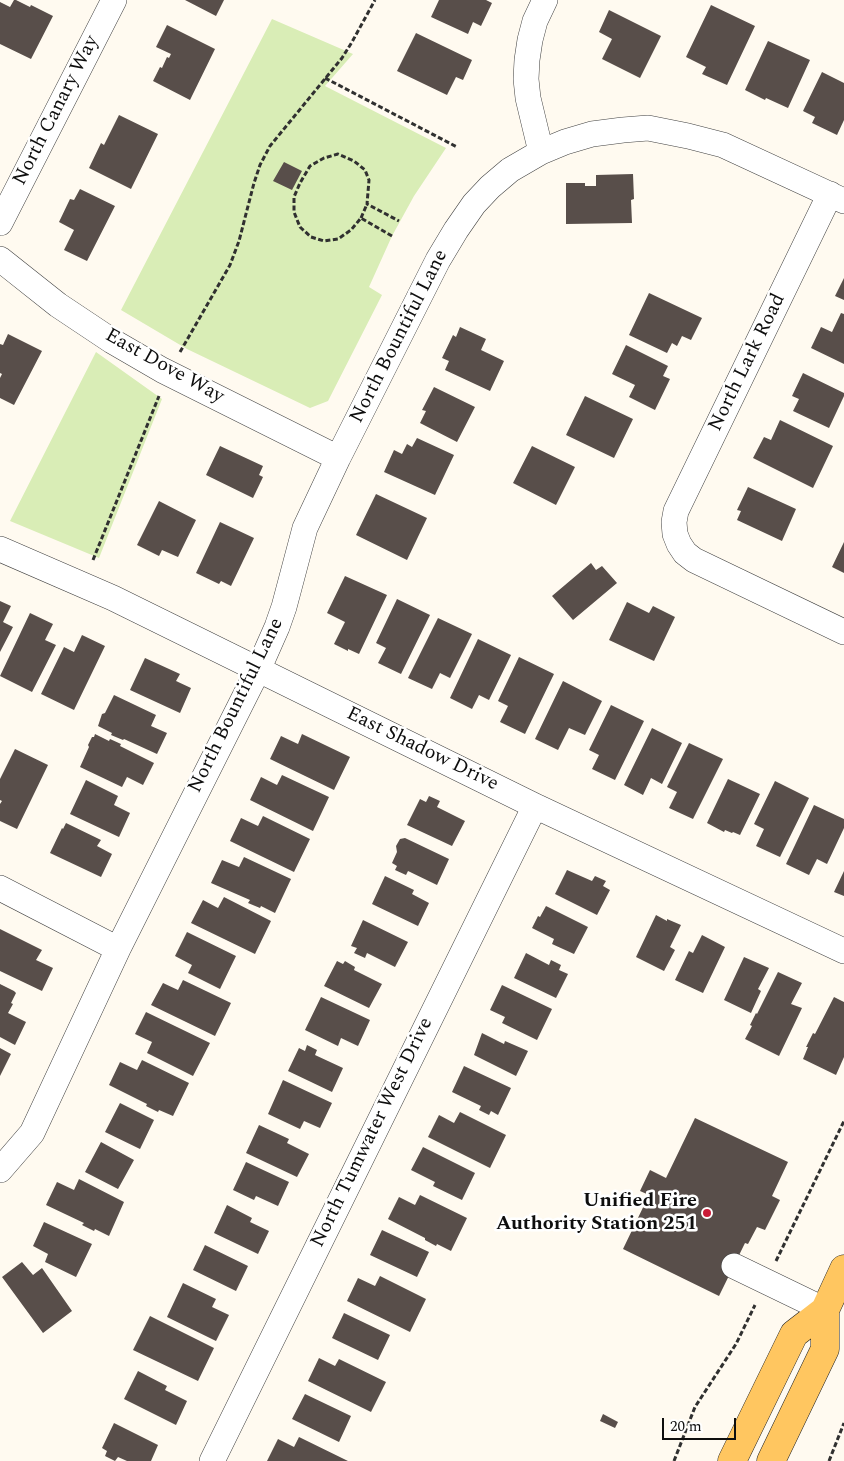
<!DOCTYPE html>
<html>
<head>
<meta charset="utf-8">
<style>
  body { margin:0 }
  #map { position:relative; width:844px; height:1461px; overflow:hidden; background:#fffaf0; font-family:Spectral,serif }
  canvas { display:block }
  .scale { position:absolute; left:662px; top:1418px; width:74px; height:22px; box-sizing:border-box; border:2px solid #0e0e0e; border-top:0; padding-left:6px; font-size:15px; line-height:18px; white-space:nowrap; color:#0e0e0e; -webkit-text-stroke:4px #fff; paint-order:stroke }
</style>
</head>
<body>
<div id="map">
<canvas width="844" height="1461"></canvas>
<div class="scale">20 m</div>
</div>
<script>
const c = document.querySelector('canvas').getContext('2d');
c.lineJoin = 'round';
function fill(path, color) { c.fillStyle = color; c.fill(path, 'evenodd'); }
const shape = rows => new Path2D(rows.map(r => 'M' + r).join(''));
function stroke(path, color, width, dash) { c.strokeStyle = color; c.lineWidth = width; c.lineCap = dash ? 'butt' : 'round'; c.setLineDash(dash || []); c.stroke(path); }
function write(font, color, halo, rows, align = 'center') {
  c.font = font + ' Spectral,serif'; c.lineWidth = 5; c.setLineDash([]); c.textBaseline = 'middle'; c.strokeStyle = halo; c.fillStyle = color; for (const [text, x, y, turn = 0] of rows) {
    c.save(); c.translate(x, y); c.rotate((+turn || 0) * Math.PI / 180); c.textAlign = isNaN(turn) ? turn : align; if (halo) c.strokeText(text, 0, 0); c.fillText(text, 0, 0); c.restore();
  }
}
const green = shape([
  [272,19,353,54,325,86,446,148,414,196,392,236,369,287,382,295,328,401,310,408,187,349,121,310],
  [96,352,162,399,99,558,10,521]
]);
const building = shape([
  [14,0,16,0,30,7,31,5,53,16,31,59,0,44,0,2,10,7],
  [185,0,224,0,216,16],
  [439,0,486,0,492,3,481,26,473,22,468,34,431,17],
  [711,5,755,26,727,85,702,74,706,67,686,57],
  [609,10,661,36,640,78,602,59,612,39,599,32],
  [167,25,215,49,190,100,153,81,160,67,162,68,167,57,169,58,171,54,156,47],
  [416,33,472,60,463,80,456,77,447,95,397,71],
  [768,41,810,60,788,108,766,98,765,100,745,90],
  [822,72,844,83,844,120,837,135,812,123,815,117,803,111],
  [119,115,158,134,131,189,89,168,101,143,104,145],
  [284,162,302,171,292,190,273,181],
  [633,174,634,199,631,200,632,223,566,224,566,183,585,183,585,186,596,186,596,175],
  [80,189,115,206,87,261,64,250,74,230,59,222,70,199,74,200],
  [844,278,844,300,835,296],
  [649,293,702,318,691,340,682,336,677,346,672,343,667,353,629,335],
  [841,313,844,314,844,364,811,348,821,327,832,332],
  [460,327,486,339,481,350,504,361,490,391,445,370,449,361,442,358,453,335,456,337],
  [8,334,42,351,14,405,0,398,0,378,2,374,0,373,0,344,3,345],
  [626,345,668,366,663,376,670,379,655,410,629,397,635,385,612,374],
  [803,373,844,393,844,396,829,428,793,411,799,399,792,396],
  [434,387,475,407,457,442,420,423,426,411,422,410],
  [585,396,633,419,614,458,566,435],
  [780,420,833,446,813,488,753,458,764,437,771,440],
  [417,438,454,455,435,495,384,472,394,450,402,454,407,444,412,447],
  [220,446,263,466,259,475,263,477,253,498,206,475],
  [532,446,575,467,556,505,513,483],
  [748,487,796,509,782,541,737,520,741,511,737,510],
  [376,494,427,518,407,560,356,535],
  [159,501,196,520,178,557,162,550,159,556,137,545],
  [220,522,254,538,231,586,221,581,219,584,196,573],
  [844,542,844,573,832,567],
  [591,563,596,570,602,566,617,583,573,620,552,596],
  [345,576,387,595,359,654,348,649,348,651,334,644,345,622,327,613],
  [397,599,430,615,401,674,378,663,386,648,376,643],
  [0,601,11,606,3,622,13,627,0,652],
  [627,602,649,613,653,606,675,617,654,661,609,640],
  [30,613,53,624,45,640,56,645,32,692,0,676],
  [438,618,472,634,450,678,440,673,432,689,408,678],
  [82,635,105,646,74,710,41,694,64,647,74,652],
  [478,639,511,655,489,700,479,695,472,709,450,698],
  [519,657,554,674,525,734,500,722,508,706,498,701],
  [145,658,180,674,176,681,191,688,180,713,130,690],
  [563,681,602,701,585,735,569,728,558,750,535,739],
  [114,695,156,715,151,726,167,733,157,754,124,739,123,740,111,735,112,733,98,726,102,714,105,713],
  [611,705,644,721,615,780,592,769,599,755,589,750],
  [652,728,682,743,662,784,651,778,643,795,624,785],
  [95,734,109,741,110,739,121,744,120,746,154,763,143,785,127,777,122,787,80,767,89,747,88,745,92,737,94,737],
  [302,734,350,757,334,790,270,759,281,736,298,744],
  [689,743,723,759,693,819,669,808,677,792,667,787],
  [15,749,48,765,17,829,0,821,0,804,2,801,0,800,0,779],
  [282,775,329,797,313,831,250,800,261,777,277,785],
  [728,779,760,794,740,835,733,832,732,833,725,830,724,832,707,823],
  [86,780,118,796,114,805,130,813,119,837,70,814],
  [775,781,809,798,780,857,756,846,764,829,754,824],
  [429,796,440,801,437,807,465,821,452,846,407,825,420,799,426,802],
  [814,805,844,819,844,828,827,864,817,859,809,875,786,864],
  [263,816,310,839,294,872,230,841,241,818,258,826],
  [66,823,101,840,97,846,112,854,101,877,50,853,62,828,63,829],
  [405,838,449,859,437,885,408,871,406,875,395,870,397,866,392,863,397,852,396,846,400,839],
  [244,857,291,879,275,913,261,906,260,908,248,903,250,900,211,883,222,860,239,867],
  [567,870,592,881,595,876,606,881,603,886,610,890,597,915,555,894],
  [844,871,844,896,834,892],
  [385,876,414,890,412,894,429,903,418,926,372,904],
  [224,897,271,921,255,954,191,923,203,900,218,908],
  [546,906,588,927,574,954,552,944,554,939,532,928,538,916,540,917],
  [656,915,667,921,667,919,681,925,670,947,675,950,664,971,636,957],
  [363,920,408,942,395,967,367,953,365,958,354,953,357,948,351,946],
  [0,929,42,950,36,960,53,968,42,991,0,971],
  [187,932,236,956,220,989,188,973,192,965,175,956],
  [702,935,725,947,703,993,675,980,689,951,693,953],
  [526,953,549,965,551,960,561,965,559,970,568,974,556,998,514,978],
  [744,957,769,968,758,989,761,991,751,1013,724,1000],
  [337,961,343,964,345,961,355,967,354,970,382,984,369,1008,324,986],
  [778,972,802,983,791,1004,802,1008,779,1056,745,1039,752,1026,750,1025,756,1013,757,1014],
  [183,980,231,1003,215,1036,151,1005,163,983,178,990],
  [0,984,14,991,16,993,11,1003,13,1004,8,1013,26,1022,15,1045,0,1037],
  [502,985,552,1009,537,1040,502,1023,505,1017,490,1010],
  [321,997,370,1020,358,1046,341,1038,338,1046,305,1030],
  [834,997,844,1002,844,1057,836,1075,803,1059,808,1047,806,1047,813,1033,815,1034],
  [146,1012,210,1043,193,1076,147,1053,152,1042,135,1034],
  [482,1033,504,1044,505,1041,528,1051,516,1076,474,1055],
  [307,1045,317,1050,315,1055,343,1068,332,1092,288,1071,299,1048,305,1051],
  [0,1048,11,1054,0,1076],
  [142,1060,189,1083,173,1116,159,1110,158,1112,146,1106,147,1104,109,1085,120,1062,137,1070],
  [464,1066,511,1088,498,1115,491,1111,489,1115,479,1110,481,1106,452,1092],
  [283,1080,332,1103,320,1128,304,1121,300,1129,268,1114],
  [120,1103,154,1120,140,1149,105,1132],
  [460,1112,506,1135,490,1168,428,1137,439,1115,454,1123],
  [695,1118,788,1162,772,1196,780,1200,765,1230,757,1227,748,1244,745,1243,719,1296,623,1249,649,1195,640,1191,650,1170,666,1178],
  [259,1125,289,1139,287,1143,309,1154,297,1177,246,1153],
  [101,1142,134,1160,118,1189,85,1172],
  [423,1147,475,1173,462,1200,433,1186,435,1182,411,1170],
  [246,1162,289,1182,278,1206,256,1196,254,1200,233,1190],
  [79,1179,124,1202,109,1236,95,1229,94,1231,82,1225,84,1223,46,1205,57,1182,74,1190],
  [420,1195,467,1218,451,1251,437,1244,436,1246,425,1240,425,1238,388,1219,399,1197,415,1205],
  [227,1205,252,1218,250,1222,269,1231,258,1254,214,1233],
  [44,1222,92,1244,76,1277,45,1262,48,1254,33,1246],
  [382,1230,429,1252,417,1277,370,1255],
  [205,1245,248,1266,236,1291,193,1270],
  [22,1262,33,1275,42,1268,72,1311,43,1333,2,1277],
  [380,1276,426,1299,410,1332,347,1301,358,1278,375,1286],
  [183,1283,216,1299,212,1307,229,1315,216,1341,167,1317],
  [344,1313,390,1335,378,1360,332,1338],
  [150,1316,214,1348,198,1381,133,1350],
  [319,1358,335,1366,339,1359,386,1382,371,1412,308,1381],
  [138,1371,167,1386,165,1390,187,1401,176,1425,124,1399],
  [305,1394,351,1416,339,1442,292,1419],
  [603,1414,618,1422,615,1428,600,1421],
  [114,1423,158,1445,151,1461,127,1461,118,1457,115,1461,105,1456,107,1451,102,1448],
  [299,1437,348,1461,267,1461,278,1439,294,1447]
]);
const path = shape([
  [325,78,457,147],
  [361,218,367,204],
  [392,236,361,218,351,230,338,239,324,241,311,237,300,227,294,212,294,197,300,183,310,166,324,158,338,154,354,161,365,170,369,180,367,204,399,221],
  [180,352,230,265,239,241,254,183,260,165,270,146,342,58,352,42,375,0],
  [93,560,159,396],
  [776,1261,844,1121],
  [674,1461,695,1407,736,1344,755,1305],
  [829,1461,844,1423]
]);
const minor = shape([
  [541,152,528,98,526,79,527,60,530,40,535,21,545,0],
  [830,194,676,511,674,522,675,534,679,544,685,553,694,560,844,632],
  [0,223,114,0],
  [0,259,58,305,112,341,162,370,338,458],
  [0,549,113,598,535,806,844,951],
  [0,888,118,949],
  [0,1170,32,1133,118,949,258,670,277,627,284,607,305,528,338,458,438,260,456,230,474,204,490,187,510,170,541,152,565,142,592,134,623,130,648,128,688,136,723,145,844,201],
  [734,1266,825,1310],
  [212,1461,535,806]
]);
const major = shape([
  [732,1461,794,1334,825,1310],
  [771,1461,825,1349,825,1310,844,1269]
]);
const markers = [
  [707,1213,5,"#ca1b37"]
];
const streetNames = [
  ["North Canary Way",57,111,-63],
  ["North Bountiful Lane",400,337,-63],
  ["North Lark Road",748,363,-64],
  ["East Dove Way",164,367,29],
  ["North Bountiful Lane",237,706,-64],
  ["East Shadow Drive",422,750,26],
  ["North Tumwater West Drive",373,1133,-64]
];
const poiNames = [
  ["Unified Fire",697,1202],
  ["Authority Station 251",697,1225]
];
fill(green, '#d9edb6');
fill(building, '#584e4a');
stroke(minor, '#414141', 26);
stroke(major, '#1f1f1f', 29);
stroke(path, '#303030', 3, [5, 2.5]);
stroke(minor, '#fff', 25);
stroke(major, '#ffc660', 28);
for (const [x, y, r, color] of markers) { const dot = new Path2D(); dot.arc(x, y, r, 0, 2 * Math.PI); c.fillStyle = color; c.fill(dot); stroke(dot, '#fff', 2); }
write('20px', '#0e0e0e', '#fff', streetNames);
write('bold 20px', '#0e0e0e', '#fff', poiNames, 'right');
</script>
</body>
</html>
